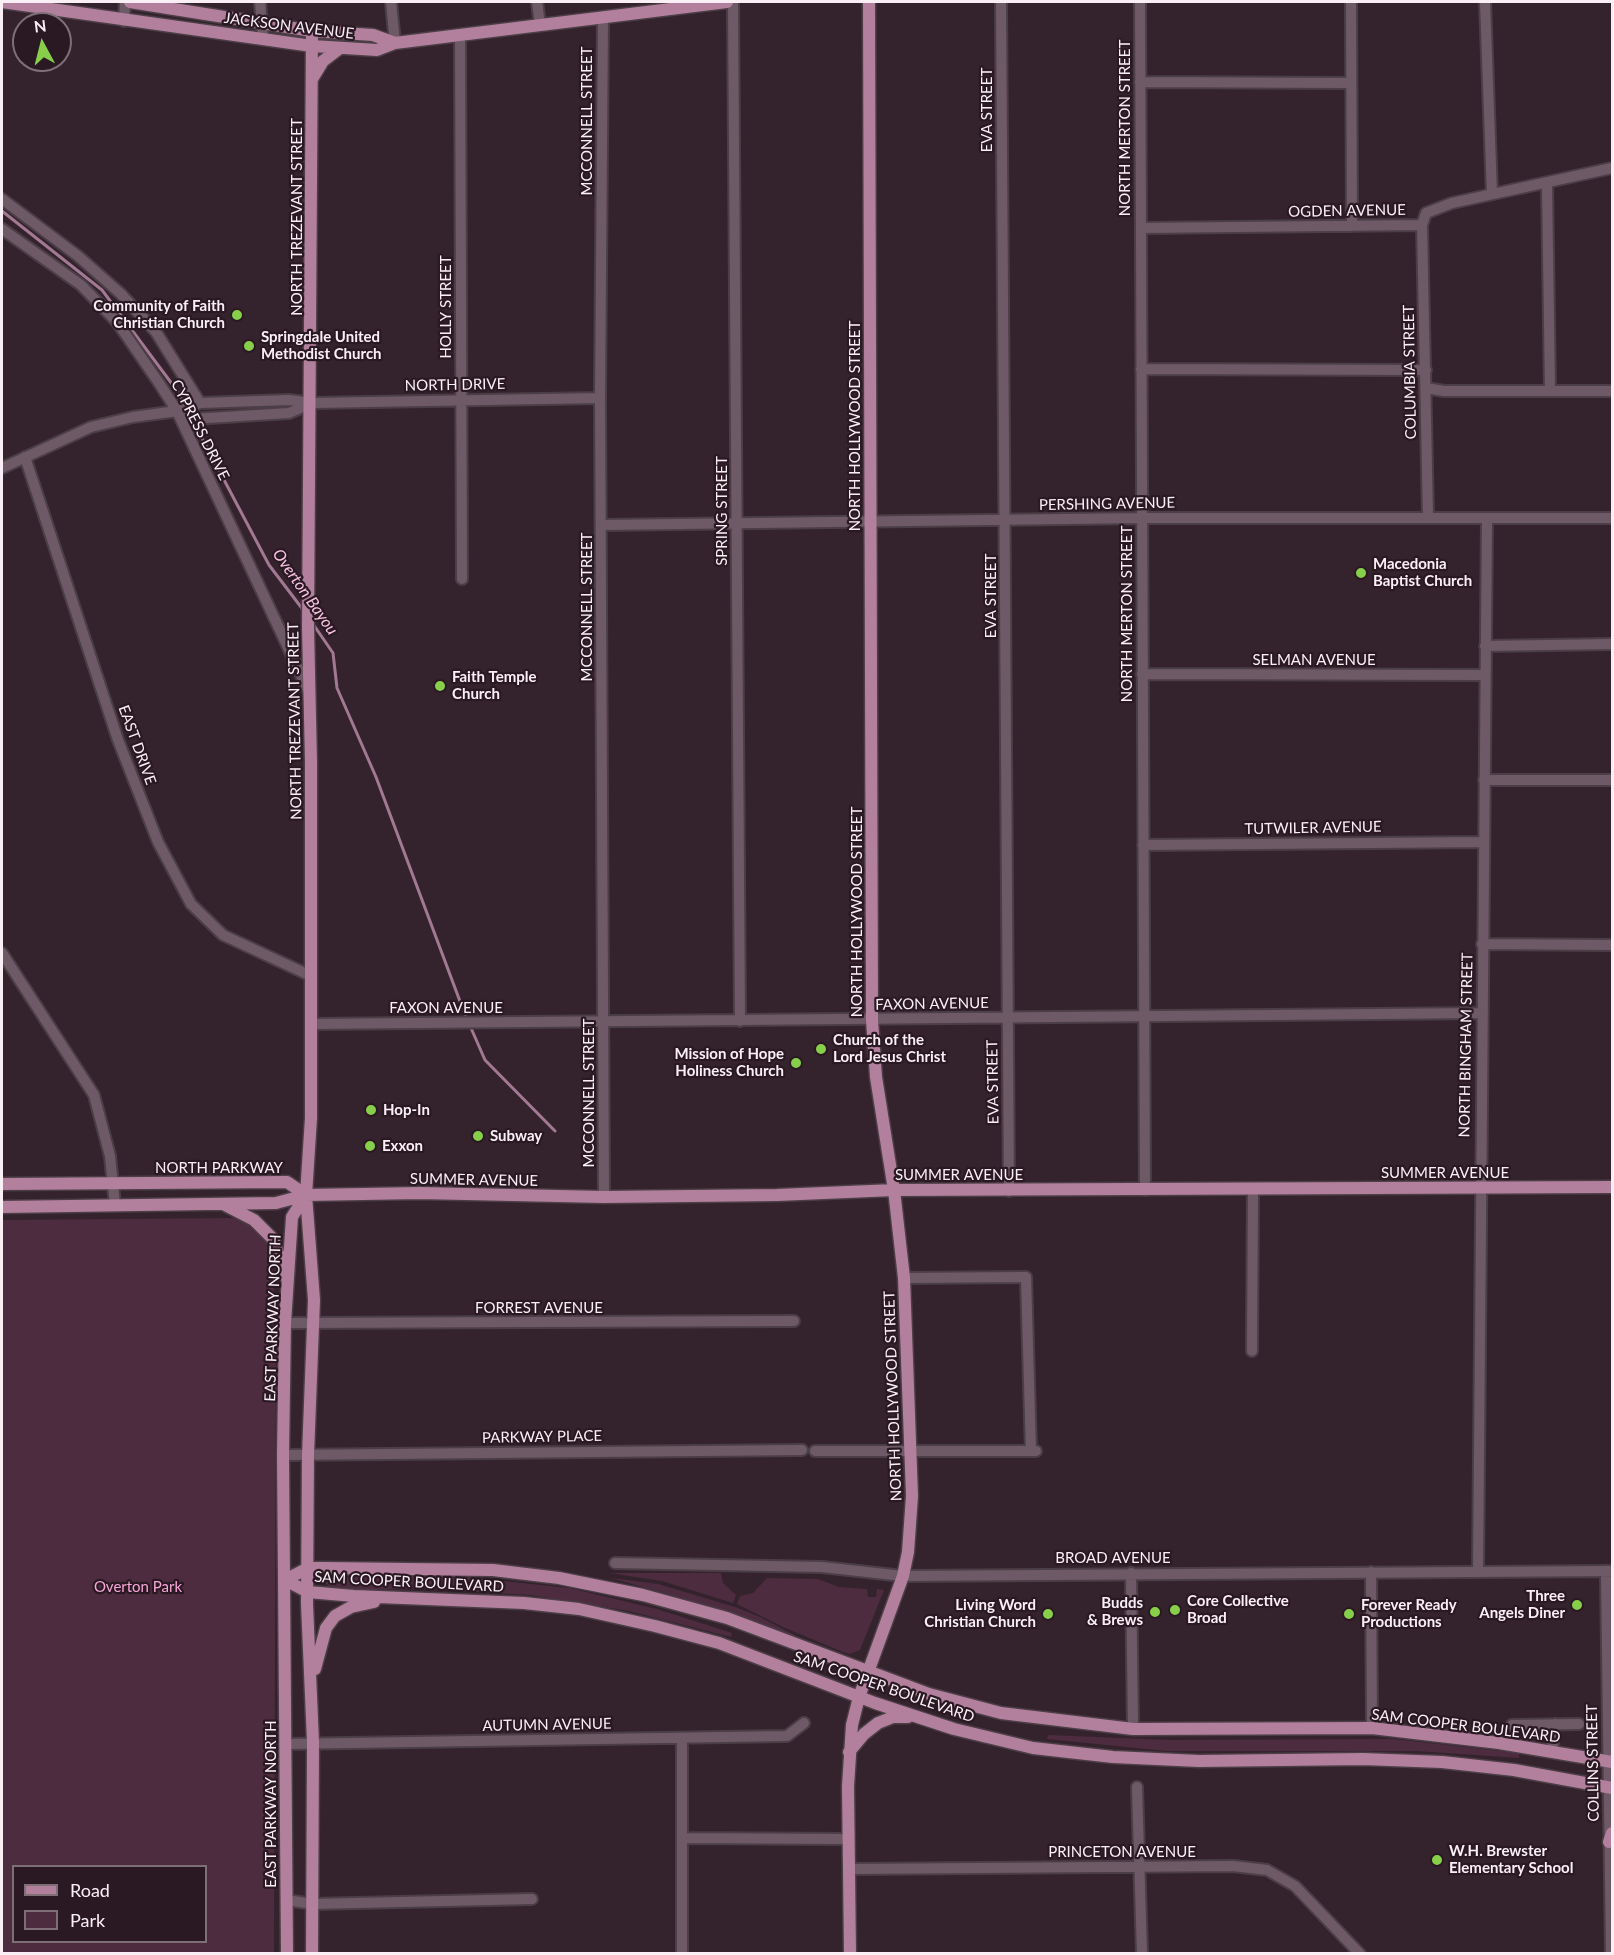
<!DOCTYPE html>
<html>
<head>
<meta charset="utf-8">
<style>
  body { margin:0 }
  #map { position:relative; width:1614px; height:1955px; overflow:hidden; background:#34232d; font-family:Lato,sans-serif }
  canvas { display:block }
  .frame { position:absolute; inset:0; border:3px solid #fbeff6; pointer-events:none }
  .legend { position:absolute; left:12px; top:1865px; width:195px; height:78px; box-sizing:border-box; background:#2a1923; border:2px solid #7e6f77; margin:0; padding:8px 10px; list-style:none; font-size:18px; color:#fbeff6 }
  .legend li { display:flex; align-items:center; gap:12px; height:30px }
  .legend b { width:30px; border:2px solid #7e6f77 }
  .north { position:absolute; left:12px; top:12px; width:60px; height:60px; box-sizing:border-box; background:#2a1923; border:2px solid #7e6f77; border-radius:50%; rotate:353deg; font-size:16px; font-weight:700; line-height:24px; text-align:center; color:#fbeff6 }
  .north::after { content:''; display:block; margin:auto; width:21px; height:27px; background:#87cf4b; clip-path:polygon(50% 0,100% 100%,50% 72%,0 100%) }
</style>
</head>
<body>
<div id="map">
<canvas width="1614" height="1955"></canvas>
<div class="frame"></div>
<ul class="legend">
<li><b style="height:8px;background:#b27f9d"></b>Road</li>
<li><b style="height:16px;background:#4d2c40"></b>Park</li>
</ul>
<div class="north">N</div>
</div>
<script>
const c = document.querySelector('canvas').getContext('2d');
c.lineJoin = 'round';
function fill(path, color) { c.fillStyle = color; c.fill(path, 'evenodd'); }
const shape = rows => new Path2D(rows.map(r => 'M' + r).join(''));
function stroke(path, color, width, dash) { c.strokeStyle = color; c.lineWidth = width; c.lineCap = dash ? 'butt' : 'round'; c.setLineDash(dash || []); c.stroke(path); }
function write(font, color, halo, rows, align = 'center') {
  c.font = font + ' Lato,sans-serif'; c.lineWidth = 4.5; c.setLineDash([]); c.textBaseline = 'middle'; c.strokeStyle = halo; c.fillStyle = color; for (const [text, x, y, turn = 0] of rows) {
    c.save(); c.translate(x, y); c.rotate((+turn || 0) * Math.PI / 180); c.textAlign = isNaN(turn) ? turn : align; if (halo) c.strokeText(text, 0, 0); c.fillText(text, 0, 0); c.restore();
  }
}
const green = shape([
  [233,1218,245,1220,263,1232,272,1250,276,1335,274,1953,2,1953,2,1220],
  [14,1866,206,1866,206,1942,14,1942],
  [609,1573,721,1573,723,1583,736,1595,733,1603,662,1581],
  [343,1577,465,1577,569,1588,657,1609,732,1633,731,1637,629,1611,531,1595,426,1589,346,1590,331,1588,324,1582],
  [611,1578,658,1584,735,1607,760,1617,798,1637,844,1655,678,1597],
  [767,1578,818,1579,839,1587,867,1589,868,1597,876,1597,877,1589,884,1590,860,1650,850,1654,843,1652,783,1627,737,1604,740,1596,753,1593],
  [1048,1735,1170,1740,1393,1739,1519,1753,1519,1758,1416,1751,1166,1751,1047,1739]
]);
const stream = shape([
  [2,211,102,290,178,392,186,406],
  [194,423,269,565,304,611],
  [313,624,333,653,337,688,376,777,464,1012,485,1060,555,1131]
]);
const minor = shape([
  [260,2,263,38],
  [391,2,395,43],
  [537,2,540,25],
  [733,2,740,1021],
  [1001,2,1009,1191],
  [1140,2,1145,1190],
  [1351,2,1352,226],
  [1485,2,1492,194],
  [603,17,600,398,604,1197],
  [124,21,125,2],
  [460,35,462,579],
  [1140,82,1351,83],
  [1547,185,1550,390],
  [2,199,78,256,121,294,156,332,200,403],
  [1422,225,1428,518],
  [1141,228,1422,225,1426,213,1452,203,1612,168],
  [2,229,81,285,117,322,159,383,177,411,309,692],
  [1141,369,1426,370],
  [1426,388,1444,391,1612,391],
  [177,411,192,419,289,413,310,404],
  [25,457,118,740,158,842,191,904,223,935,311,976],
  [2,468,91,427,133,417,177,411,200,403,289,400,312,403,600,398],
  [602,525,1141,518,1612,518],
  [1485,646,1612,644],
  [1142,674,1485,675],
  [1484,780,1612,780],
  [1143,845,1483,842],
  [1482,944,1612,945],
  [2,953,94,1095,110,1156,115,1205],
  [311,1024,1482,1013],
  [904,1278,1026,1277,1031,1451],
  [285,1323,794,1321],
  [1252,1351,1253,1189],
  [815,1451,1036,1451],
  [283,1455,802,1450],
  [615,1563,822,1567,903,1576,1612,1571],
  [1606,1571,1611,1954],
  [1371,1572,1372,1728],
  [1478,1572,1487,518],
  [1131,1573,1133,1729],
  [1512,1725,1579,1724],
  [682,1739,682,1954],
  [286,1744,787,1736,804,1723],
  [1552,1752,1555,1724],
  [1137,1787,1142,1954],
  [682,1838,849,1839],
  [850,1869,1233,1866,1267,1870,1295,1886,1360,1954],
  [286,1900,313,1904,532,1899]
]);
const major = shape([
  [2,2,312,46,377,50,395,43,727,2],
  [130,2,312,31,373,35,395,43],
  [312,79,323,61,340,48],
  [2,1184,287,1182,306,1195],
  [225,1205,254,1220,273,1239,286,1277],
  [2,1207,276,1203,306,1195,420,1193,604,1197,777,1195,894,1190,1612,1187],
  [285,1580,308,1568,323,1568,493,1570,559,1578,643,1595,727,1618,929,1694,1001,1713,1133,1729,1372,1728,1499,1743,1612,1762],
  [285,1580,308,1592,354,1596,524,1603,579,1609,655,1626,719,1643,875,1703,954,1729,1033,1748,1113,1757,1199,1761,1363,1759,1442,1762,1514,1770,1612,1788],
  [315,1669,326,1628,335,1616,351,1607,374,1602],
  [849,1752,864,1734,878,1723,893,1717,908,1717],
  [1609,1842,1612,1833],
  [287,1954,283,1455,285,1323,292,1217,306,1195],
  [312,1954,313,1742,307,1604,308,1455,314,1300,306,1195,311,1118,311,762,308,627,312,31],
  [850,1954,848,1786,852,1725,859,1697,903,1576,908,1552,912,1496,904,1278,894,1190,876,1077,872,1020,869,2]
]);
const markers = [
  [237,315,6,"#87cf4b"],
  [249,346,6,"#87cf4b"],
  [1361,573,6,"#87cf4b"],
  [440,686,6,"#87cf4b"],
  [821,1049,6,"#87cf4b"],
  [796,1063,6,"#87cf4b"],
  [371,1110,6,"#87cf4b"],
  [478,1136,6,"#87cf4b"],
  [370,1146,6,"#87cf4b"],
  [1577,1605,6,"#87cf4b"],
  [1175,1610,6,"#87cf4b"],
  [1155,1612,6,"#87cf4b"],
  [1048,1614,6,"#87cf4b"],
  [1349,1614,6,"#87cf4b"],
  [1437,1860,6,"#87cf4b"]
];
const streetNames = [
  ["JACKSON AVENUE",289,26,7],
  ["EVA STREET",987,110,-90],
  ["MCCONNELL STREET",587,121,-90],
  ["NORTH MERTON STREET",1125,128,-90],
  ["OGDEN AVENUE",1347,211,-1],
  ["NORTH TREZEVANT STREET",297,217,-90],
  ["HOLLY STREET",446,307,-90],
  ["COLUMBIA STREET",1410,372,-91],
  ["NORTH DRIVE",455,385,-1],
  ["NORTH HOLLYWOOD STREET",855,426,-90],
  ["CYPRESS DRIVE",200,430,63],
  ["PERSHING AVENUE",1107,504,-1],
  ["SPRING STREET",722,511,-90],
  ["EVA STREET",991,596,-90],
  ["MCCONNELL STREET",587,607,-90],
  ["NORTH MERTON STREET",1127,614,-90],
  ["SELMAN AVENUE",1314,660],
  ["NORTH TREZEVANT STREET",295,721,-91],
  ["EAST DRIVE",137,745,70],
  ["TUTWILER AVENUE",1313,828,-1],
  ["NORTH HOLLYWOOD STREET",857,912,-90],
  ["FAXON AVENUE",932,1004,-1],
  ["FAXON AVENUE",446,1008],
  ["NORTH BINGHAM STREET",1466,1045,-89],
  ["EVA STREET",993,1082,-91],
  ["MCCONNELL STREET",589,1093,-90],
  ["NORTH PARKWAY",219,1168],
  ["SUMMER AVENUE",1445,1173],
  ["SUMMER AVENUE",959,1175],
  ["SUMMER AVENUE",474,1180,1],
  ["FORREST AVENUE",539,1308],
  ["EAST PARKWAY NORTH",273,1318,-88],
  ["NORTH HOLLYWOOD STREET",893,1396,-92],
  ["PARKWAY PLACE",542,1437,-1],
  ["BROAD AVENUE",1113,1558],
  ["SAM COOPER BOULEVARD",409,1582,3],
  ["SAM COOPER BOULEVARD",884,1687,19],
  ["AUTUMN AVENUE",547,1725,-1],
  ["SAM COOPER BOULEVARD",1466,1726,7],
  ["COLLINS STREET",1593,1763,-91],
  ["EAST PARKWAY NORTH",271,1804,-90],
  ["PRINCETON AVENUE",1122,1852]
];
const poiNames = [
  ["Community of Faith",225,306,"right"],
  ["Christian Church",225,323,"right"],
  ["Springdale United",261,337],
  ["Methodist Church",261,354],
  ["Macedonia",1373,564],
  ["Baptist Church",1373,581],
  ["Faith Temple",452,677],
  ["Church",452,694],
  ["Church of the",833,1040],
  ["Lord Jesus Christ",833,1057],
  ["Mission of Hope",784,1054,"right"],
  ["Holiness Church",784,1071,"right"],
  ["Hop-In",383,1110],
  ["Subway",490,1136],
  ["Exxon",382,1146],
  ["Three",1565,1596,"right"],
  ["Angels Diner",1565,1613,"right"],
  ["Core Collective",1187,1601],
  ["Broad",1187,1618],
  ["Budds",1143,1603,"right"],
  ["& Brews",1143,1620,"right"],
  ["Living Word",1036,1605,"right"],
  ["Christian Church",1036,1622,"right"],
  ["Forever Ready",1361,1605],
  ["Productions",1361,1622],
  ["W.H. Brewster",1449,1851],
  ["Elementary School",1449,1868]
];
const parkNames = [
  ["Overton Park",138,1587]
];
const waterNames = [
  ["Overton Bayou",305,592,55]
];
fill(green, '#4d2c40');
stroke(stream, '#a27993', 3);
stroke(minor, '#4c3e46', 14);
stroke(major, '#4c3e46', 15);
stroke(minor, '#6e5a66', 10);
stroke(major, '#b27f9d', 12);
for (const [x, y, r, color] of markers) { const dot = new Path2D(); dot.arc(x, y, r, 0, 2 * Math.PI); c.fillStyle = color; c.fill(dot); stroke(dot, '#2a1923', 2); }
write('15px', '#fbeff6', '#2a1923', streetNames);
write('bold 15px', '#fbeff6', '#2a1923', poiNames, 'left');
write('15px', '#f9a6d7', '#2a1923', parkNames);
write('italic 16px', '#f9c5e3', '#2a1923', waterNames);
</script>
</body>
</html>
